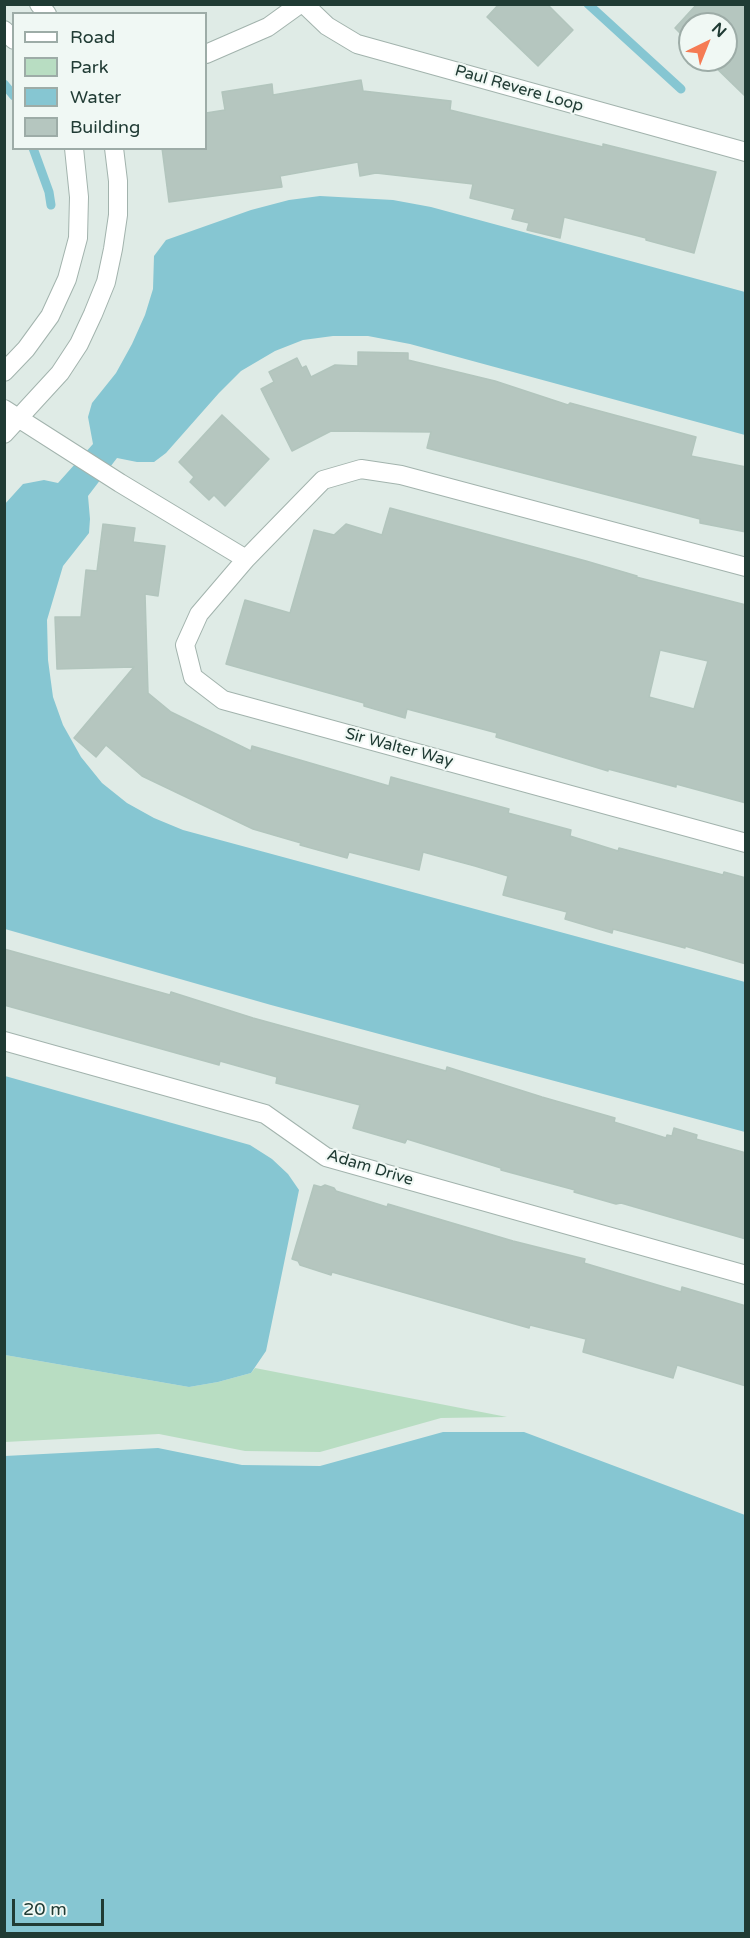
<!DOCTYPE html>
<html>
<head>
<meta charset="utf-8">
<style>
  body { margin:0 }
  #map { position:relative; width:750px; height:1938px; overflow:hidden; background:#dfebe6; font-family:"Varela Round",sans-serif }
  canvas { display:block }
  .frame { position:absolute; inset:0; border:6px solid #203b34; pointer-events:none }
  .legend { position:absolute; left:12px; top:12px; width:195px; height:138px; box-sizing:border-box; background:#f0f8f4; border:2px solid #9daca7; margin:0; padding:8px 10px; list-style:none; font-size:18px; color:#203b34 }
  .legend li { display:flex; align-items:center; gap:12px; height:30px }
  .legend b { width:30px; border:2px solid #9daca7 }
  .north { position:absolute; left:678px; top:12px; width:60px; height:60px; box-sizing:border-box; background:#f0f8f4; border:2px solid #9daca7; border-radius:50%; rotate:43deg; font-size:16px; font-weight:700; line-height:24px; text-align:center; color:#203b34 }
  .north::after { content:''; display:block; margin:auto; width:21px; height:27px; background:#f57b54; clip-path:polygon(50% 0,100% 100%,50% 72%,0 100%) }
  .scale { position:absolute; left:12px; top:1899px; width:92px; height:27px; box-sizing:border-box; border:3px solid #203b34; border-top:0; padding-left:8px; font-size:18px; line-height:21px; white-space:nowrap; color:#203b34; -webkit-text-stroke:4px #f0f8f4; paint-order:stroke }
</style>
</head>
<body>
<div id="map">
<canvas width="750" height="1938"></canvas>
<div class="frame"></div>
<ul class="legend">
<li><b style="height:8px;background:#fff"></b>Road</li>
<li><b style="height:16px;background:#b8ddc2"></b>Park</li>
<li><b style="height:16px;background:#86c6d2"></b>Water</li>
<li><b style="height:16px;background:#b5c6bf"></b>Building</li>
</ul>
<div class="north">N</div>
<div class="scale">20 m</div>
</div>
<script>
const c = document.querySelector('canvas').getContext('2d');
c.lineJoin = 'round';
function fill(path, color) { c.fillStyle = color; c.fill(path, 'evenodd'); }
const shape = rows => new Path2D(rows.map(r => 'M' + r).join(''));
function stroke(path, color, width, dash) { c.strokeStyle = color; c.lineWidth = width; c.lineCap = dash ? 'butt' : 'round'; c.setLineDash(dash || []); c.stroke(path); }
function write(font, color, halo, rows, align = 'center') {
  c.font = font + ' "Varela Round",sans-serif'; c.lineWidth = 4.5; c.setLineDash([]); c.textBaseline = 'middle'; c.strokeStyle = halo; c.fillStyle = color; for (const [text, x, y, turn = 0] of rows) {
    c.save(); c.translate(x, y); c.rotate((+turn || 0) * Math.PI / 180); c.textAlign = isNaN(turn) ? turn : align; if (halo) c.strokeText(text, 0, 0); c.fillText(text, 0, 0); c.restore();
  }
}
const green = shape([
  [5,1355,189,1387,218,1382,251,1373,255,1368,507,1417,441,1418,320,1452,245,1451,159,1434,5,1442]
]);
const water = shape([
  [320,196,393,200,431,207,745,292,745,435,410,344,368,336,333,336,303,340,275,351,241,371,219,393,166,453,154,462,137,462,117,458,88,496,90,519,89,533,63,566,47,620,48,660,53,697,63,725,81,757,102,783,127,803,154,818,183,830,745,982,745,1132,271,1005,5,929,4,505,23,484,44,480,58,483,93,444,88,417,92,403,116,373,132,344,145,315,153,289,154,256,166,240,251,210,289,200],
  [5,1076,250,1145,272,1159,288,1174,299,1190,266,1351,251,1373,218,1382,189,1387,5,1355],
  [443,1432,524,1432,745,1515,745,1933,5,1933,5,1456,158,1448,242,1465,320,1466]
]);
const stream = shape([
  [588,4,681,89],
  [4,84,14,96],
  [33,148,49,192,51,205]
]);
const building = shape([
  [499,4,547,4,573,30,538,66,487,17,499,4],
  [697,4,746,4,746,97,708,60,726,60,726,24,690,24,690,43,675,28,697,4],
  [361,80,363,91,451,101,450,110,603,147,603,144,716,172,694,253,646,240,646,238,564,217,560,238,527,230,529,223,512,219,515,209,470,198,473,184,376,173,360,176,358,162,280,176,282,187,169,202,162,148,206,148,206,113,225,110,222,92,272,84,273,95,361,80],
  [358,352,408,353,408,360,495,381,568,405,570,403,696,437,691,456,746,467,746,532,700,523,700,519,427,448,431,432,331,431,292,451,261,389,274,382,269,372,297,358,302,368,306,366,311,377,335,365,358,366,358,352],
  [222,415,269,459,225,506,214,495,209,500,190,482,194,477,179,462,222,415],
  [390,508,586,561,637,576,636,577,746,605,746,803,676,784,676,787,608,769,608,771,496,737,497,733,407,709,405,718,364,706,364,703,226,664,245,600,290,613,314,530,334,535,346,524,382,535,390,508],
  [660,650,708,661,694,709,649,697,660,650],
  [103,524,135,528,133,542,165,546,158,596,145,594,148,693,171,712,251,751,252,746,389,786,391,777,509,809,508,813,571,830,570,836,618,851,619,848,723,875,724,872,746,878,746,964,685,946,685,948,613,929,612,933,565,919,567,912,503,895,508,876,475,866,423,852,419,870,349,852,347,858,300,845,301,843,253,829,142,776,106,745,96,757,74,738,134,667,57,669,55,617,81,617,86,570,97,571,103,524],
  [4,949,170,995,171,992,253,1018,446,1071,447,1067,542,1097,615,1118,614,1122,666,1138,667,1135,672,1136,674,1128,697,1135,696,1139,746,1153,746,1239,621,1203,616,1204,574,1192,575,1190,501,1170,501,1168,407,1139,405,1143,353,1128,360,1105,276,1083,277,1077,220,1061,219,1065,4,1005,4,949],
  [314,1185,321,1187,325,1185,334,1188,336,1191,387,1207,388,1204,513,1241,585,1259,584,1263,681,1292,682,1287,746,1306,746,1386,677,1365,673,1378,583,1352,586,1339,530,1325,529,1328,332,1272,331,1275,300,1265,298,1261,292,1259,314,1185]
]);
const minor = shape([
  [39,4,47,14],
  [304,4,327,26,357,44,746,152],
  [4,30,14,40],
  [206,54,268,27,300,4],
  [4,372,26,349,50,316,67,279,78,238,79,197,74,148],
  [4,409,120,483,246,559],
  [4,434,60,373,79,344,93,314,106,282,113,249,118,215,118,181,114,148],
  [746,567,401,475,361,469,323,480,246,559,199,614,185,645,193,677,223,700,746,843],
  [4,1041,265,1114,326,1157,746,1275]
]);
const streetNames = [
  ["Paul Revere Loop",519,89,16],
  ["Sir Walter Way",399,748,15],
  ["Adam Drive",370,1168,17]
];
fill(green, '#b8ddc2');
fill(water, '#86c6d2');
stroke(stream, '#86c6d2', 9);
fill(building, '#b5c6bf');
stroke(building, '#b2c5bd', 1.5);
stroke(minor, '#a2b3ad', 20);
stroke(minor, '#fff', 18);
write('16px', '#203b34', '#f0f8f4', streetNames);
</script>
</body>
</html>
